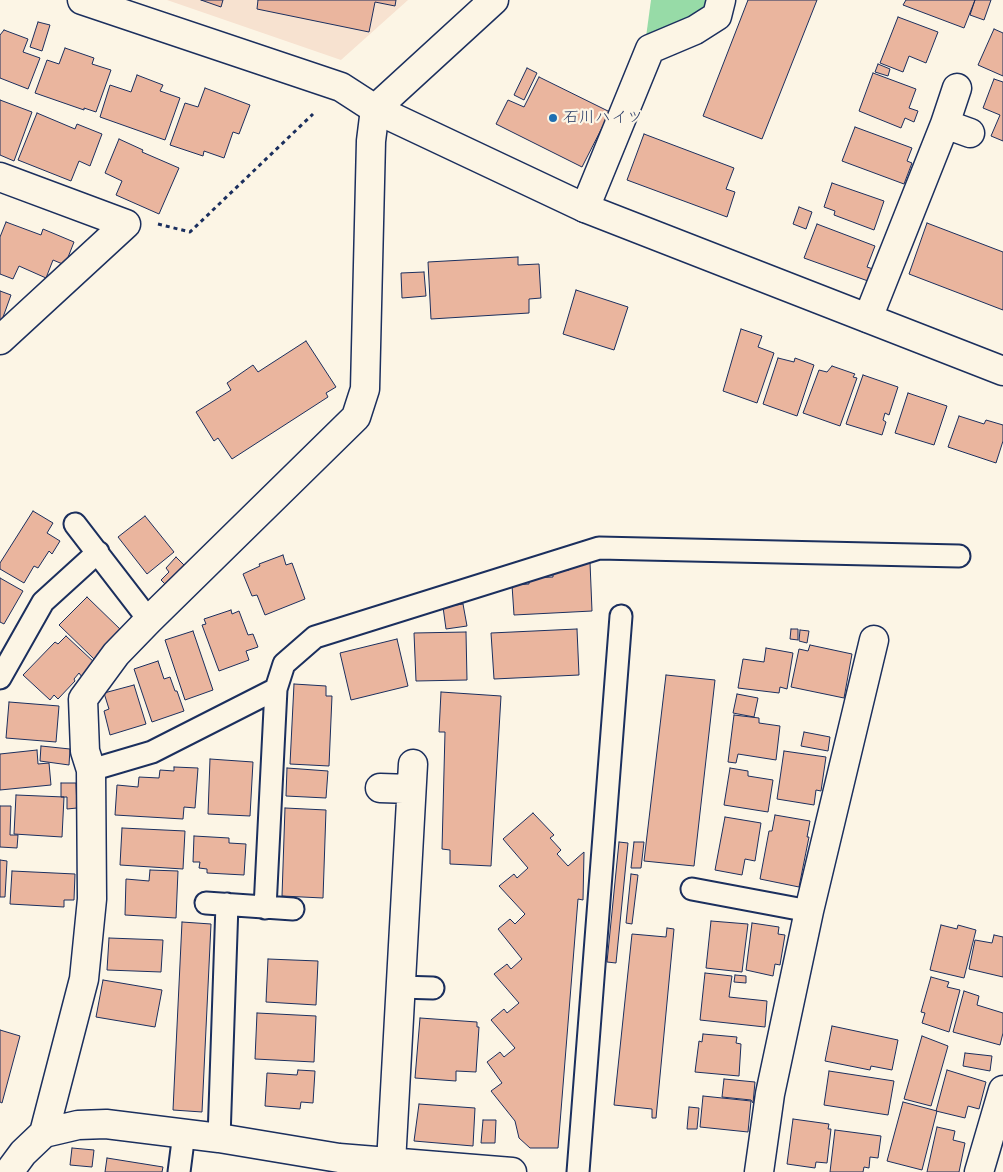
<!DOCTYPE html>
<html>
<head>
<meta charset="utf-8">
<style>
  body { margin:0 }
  canvas { display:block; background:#fcf5e5 }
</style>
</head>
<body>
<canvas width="1003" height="1172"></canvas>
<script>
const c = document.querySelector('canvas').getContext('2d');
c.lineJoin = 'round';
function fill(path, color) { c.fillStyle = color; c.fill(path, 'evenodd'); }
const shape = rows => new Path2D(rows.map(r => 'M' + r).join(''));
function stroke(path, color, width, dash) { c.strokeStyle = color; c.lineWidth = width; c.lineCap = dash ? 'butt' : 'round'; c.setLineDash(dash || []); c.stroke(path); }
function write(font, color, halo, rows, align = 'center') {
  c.font = font + ' "Playpen Sans","Klee One",sans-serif'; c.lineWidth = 4.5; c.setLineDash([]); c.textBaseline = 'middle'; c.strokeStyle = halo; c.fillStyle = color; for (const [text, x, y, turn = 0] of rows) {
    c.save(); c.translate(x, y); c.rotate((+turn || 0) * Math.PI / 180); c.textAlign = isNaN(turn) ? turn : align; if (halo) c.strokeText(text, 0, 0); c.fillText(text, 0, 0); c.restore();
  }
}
const built = shape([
  [167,0,408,0,341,60]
]);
const green = shape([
  [651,0,717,0,713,15,646,37]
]);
const building = shape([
  [201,0,223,0,221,7,201,0],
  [258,0,396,0,395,6,375,2,369,32,257,9,258,0],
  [748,0,817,0,762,139,703,116,748,0],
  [906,0,975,0,964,28,903,5,906,0],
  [975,0,991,0,984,20,970,15,975,0],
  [898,17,938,32,926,63,909,56,903,72,880,63,898,17],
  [38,22,50,25,42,51,30,47,38,22],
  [994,29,1003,33,1003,76,978,65,994,29],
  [4,30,28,39,23,52,40,58,28,89,0,78,0,35,4,30],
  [65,48,94,58,92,64,111,70,96,112,84,108,84,110,35,93,47,60,59,64,65,48],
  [878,64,890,69,888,76,875,72,878,64],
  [527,68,537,73,524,100,514,95,527,68],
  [873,73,916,89,909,108,918,111,914,122,905,118,901,128,859,111,873,73],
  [137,75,163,85,160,91,180,98,165,140,100,117,110,85,131,92,137,75],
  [539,77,610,112,582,167,496,124,508,100,524,107,539,77],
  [994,79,1003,82,1003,141,991,136,1000,115,983,108,994,79],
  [205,88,250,105,239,134,233,132,224,158,204,151,203,156,170,145,185,103,198,107,205,88],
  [0,100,32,112,14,161,0,155,0,100],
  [37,113,75,129,77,124,102,134,90,166,79,161,71,181,18,160,37,113],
  [855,127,912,148,907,161,912,163,904,184,842,161,855,127],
  [644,134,734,168,726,189,735,192,727,217,627,180,644,134],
  [119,139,143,150,142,152,179,168,159,214,116,195,122,181,105,173,119,139],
  [832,183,884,201,874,230,834,215,835,211,824,207,832,183],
  [799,207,812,212,806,229,793,224,799,207],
  [6,222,41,235,43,229,74,242,65,265,53,260,46,278,19,266,13,279,0,274,0,237,6,222],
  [927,223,1003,252,1003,310,909,274,927,223],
  [817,224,875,246,867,267,873,269,868,281,804,258,817,224],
  [518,257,518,265,539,264,541,298,529,299,529,313,431,319,428,262,518,257],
  [424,272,426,296,402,298,401,273,424,272],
  [576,290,628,307,614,350,563,334,576,290],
  [0,291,11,295,2,320,0,320,0,291],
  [741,329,762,336,758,347,774,353,757,403,723,391,741,329],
  [306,341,336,387,326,393,328,397,232,459,218,438,214,441,196,412,231,390,227,383,253,365,258,372,306,341],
  [778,358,794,362,795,358,814,365,797,416,763,404,778,358],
  [832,366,855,374,853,377,857,378,840,426,803,413,819,370,827,372,832,366],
  [863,375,898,387,889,415,885,413,883,420,886,422,882,435,846,424,863,375],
  [908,393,947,406,934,445,895,433,908,393],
  [959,416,984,424,986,420,1003,425,1003,441,996,463,948,447,959,416],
  [33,511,53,523,47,533,60,541,52,554,49,551,38,568,34,566,24,583,0,569,0,563,33,511],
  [145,516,174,552,147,574,118,537,145,516],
  [283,555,286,565,292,563,305,599,265,615,257,595,252,596,243,574,260,566,259,564,283,555],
  [176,557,186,567,167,586,161,580,169,572,166,568,176,557],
  [590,562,592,611,514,615,512,585,529,584,529,578,553,577,553,570,569,570,569,563,590,562],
  [0,578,23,591,4,624,0,622,0,578],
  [87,597,122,631,94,659,59,625,87,597],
  [463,604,467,626,446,629,443,607,463,604],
  [231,610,232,614,239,611,248,635,253,634,258,647,246,651,249,660,219,671,202,625,206,624,204,619,231,610],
  [577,629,579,675,494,679,491,633,577,629],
  [791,629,798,629,798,640,790,639,791,629],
  [800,630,809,631,807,643,799,641,800,630],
  [193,631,213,690,185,700,165,640,193,631],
  [466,632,467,680,416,681,414,633,466,632],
  [66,636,95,663,82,677,79,673,74,679,75,681,58,699,54,695,50,700,23,675,55,642,58,644,66,636],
  [397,639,408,686,351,700,340,653,397,639],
  [810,645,852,654,844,698,791,687,799,649,808,651,810,645],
  [766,648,793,653,787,689,780,687,779,693,738,688,743,659,764,662,766,648],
  [158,661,164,679,170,677,175,691,177,691,184,711,152,722,134,669,158,661],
  [666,675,715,680,694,866,644,861,666,675],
  [294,684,326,686,326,696,332,696,329,766,290,764,294,684],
  [134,685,146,724,110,735,104,711,109,709,104,693,134,685],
  [441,692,501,696,491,866,450,864,450,850,442,849,445,732,439,732,441,692],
  [737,694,758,698,754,717,733,713,737,694],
  [9,702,59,706,56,742,6,738,9,702],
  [734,715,759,718,759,723,780,726,776,760,738,754,736,763,728,762,734,715],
  [804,732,830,737,828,751,801,746,804,732],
  [41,746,70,749,69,765,40,761,41,746],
  [37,750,38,764,49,763,51,785,0,790,0,754,37,750],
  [784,751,826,757,821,791,816,790,814,805,777,799,784,751],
  [210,759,253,762,250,816,208,814,210,759],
  [174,767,198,768,195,808,184,807,183,819,115,815,117,785,138,787,139,777,159,778,160,770,174,771,174,767],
  [287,768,328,771,326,798,286,796,287,768],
  [730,768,748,771,748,776,773,780,768,812,724,805,730,768],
  [61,783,76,783,77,808,67,809,67,797,61,797,61,783],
  [16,795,64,797,62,837,14,834,16,795],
  [0,806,11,806,10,835,18,835,17,848,0,847,0,806],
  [285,808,326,810,323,898,282,896,285,808],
  [533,813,554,835,550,838,561,850,557,854,568,866,584,852,583,900,578,899,558,1148,530,1148,519,1138,515,1121,491,1091,502,1083,487,1062,500,1052,504,1057,515,1048,491,1020,504,1009,507,1013,519,1003,494,974,507,964,511,969,522,959,498,929,510,919,515,924,525,914,499,886,514,874,517,878,528,868,503,839,533,813],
  [775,815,810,821,807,837,809,837,799,887,760,879,769,831,772,831,775,815],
  [725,817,761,823,755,861,745,859,742,875,715,870,725,817],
  [122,828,185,831,183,869,120,865,122,828],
  [194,836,229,838,229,843,246,844,244,875,207,873,207,869,199,868,200,862,193,862,194,836],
  [619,842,628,843,616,963,607,962,619,842],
  [634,842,644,842,641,868,631,868,634,842],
  [0,860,7,861,5,897,0,897,0,860],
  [150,870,178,871,176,918,125,915,126,879,149,881,150,870],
  [12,871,75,874,74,900,64,900,64,907,10,904,12,871],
  [631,874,638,875,632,924,626,923,631,874],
  [711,921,748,924,742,972,706,968,711,921],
  [182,922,211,924,202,1112,173,1110,182,922],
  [752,923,779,927,778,934,785,935,780,965,775,964,773,976,746,970,752,923],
  [941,925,957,929,958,925,976,930,964,978,930,970,941,925],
  [667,928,674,929,656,1118,652,1118,652,1109,614,1105,632,934,666,937,667,928],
  [994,935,1003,937,1003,977,969,969,975,940,992,943,994,935],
  [109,938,163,940,161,972,107,970,109,938],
  [268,959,318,961,316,1005,266,1002,268,959],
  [705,973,732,976,729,997,767,1001,765,1027,700,1020,705,973],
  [735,975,746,976,746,983,734,982,735,975],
  [931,977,949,982,947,987,960,990,949,1032,922,1023,925,1013,921,1012,931,977],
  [103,980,162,990,155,1027,96,1017,103,980],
  [964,991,979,996,977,1005,1003,1013,1003,1033,1000,1045,953,1032,964,991],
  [257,1013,316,1016,314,1062,255,1059,257,1013],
  [420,1018,477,1022,477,1027,479,1027,476,1072,456,1071,456,1081,415,1078,420,1018],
  [832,1026,898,1040,892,1070,871,1066,870,1070,825,1061,832,1026],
  [0,1030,20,1036,2,1103,0,1102,0,1030],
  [703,1034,737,1037,736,1043,741,1044,739,1076,695,1072,699,1041,702,1042,703,1034],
  [922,1036,948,1046,931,1106,904,1099,922,1036],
  [965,1053,992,1056,990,1071,963,1066,965,1053],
  [298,1070,315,1071,313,1103,301,1102,300,1109,265,1106,267,1073,297,1075,298,1070],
  [947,1070,986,1082,979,1109,968,1106,965,1118,936,1111,947,1070],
  [829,1071,894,1081,888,1115,824,1105,829,1071],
  [724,1079,755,1082,753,1103,751,1100,722,1097,724,1079],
  [703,1096,751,1101,748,1132,700,1127,703,1096],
  [903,1102,937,1111,922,1170,887,1161,903,1102],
  [419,1104,475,1108,473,1146,414,1141,419,1104],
  [689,1107,699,1108,697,1129,687,1129,689,1107],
  [793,1119,829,1124,828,1129,831,1129,827,1163,816,1162,815,1168,787,1164,793,1119],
  [483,1120,496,1120,495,1143,481,1143,483,1120],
  [937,1127,955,1131,953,1140,965,1143,959,1172,927,1172,937,1127],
  [835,1130,881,1136,878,1158,870,1157,869,1168,864,1167,863,1172,830,1172,835,1130],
  [72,1148,94,1150,92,1167,70,1165,72,1148],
  [107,1158,163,1167,162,1172,105,1172,107,1158]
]);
const path = shape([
  [158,224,190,232,313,114]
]);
const lane = shape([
  [75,524,149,620],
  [0,678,43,602,98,552],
  [91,770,152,752,276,689],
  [692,889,809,911],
  [206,903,293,909],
  [265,908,276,689,284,664,315,637,599,548,959,556],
  [400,987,433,988],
  [219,1138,227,904],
  [179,1172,184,1133],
  [578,1172,621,616]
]);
const street = shape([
  [945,124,970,133],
  [0,177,126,224,0,340],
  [585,208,650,49,695,30,717,16,721,0],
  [868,318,945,124,957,88],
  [380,788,411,789],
  [44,1133,84,979,92,899,91,770,85,751,83,699,116,654,149,620,356,417,365,389,371,141,375,109],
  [391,1163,413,764],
  [9,1172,23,1153,44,1133,78,1125,106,1124,219,1138,339,1158,512,1172],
  [759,1172,770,1094,809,911,874,640],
  [979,1172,1003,1090]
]);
const secondary = shape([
  [82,0,341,87,375,109,585,208,1003,371],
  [375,109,494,0]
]);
const markers = [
  [553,118,5,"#1f6fb2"]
];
const poiNames = [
  ["石川ハイツ",563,118]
];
fill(built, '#f7e2d0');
fill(green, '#97dba7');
fill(building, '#eab59e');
stroke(building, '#1b2f5e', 1);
stroke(lane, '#1b2f5e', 25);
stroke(street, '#1b2f5e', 31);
stroke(secondary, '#1b2f5e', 31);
stroke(path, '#1b2f5e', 3, [4, 4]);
stroke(lane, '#fcf5e5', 21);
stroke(street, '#fcf5e5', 28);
stroke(secondary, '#fcf5e5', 28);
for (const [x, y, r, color] of markers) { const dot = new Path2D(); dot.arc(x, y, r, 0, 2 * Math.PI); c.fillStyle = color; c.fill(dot); stroke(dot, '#fcf5e5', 2); }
write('16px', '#1b2f5e', '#fcf5e5', poiNames, 'left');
</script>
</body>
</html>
